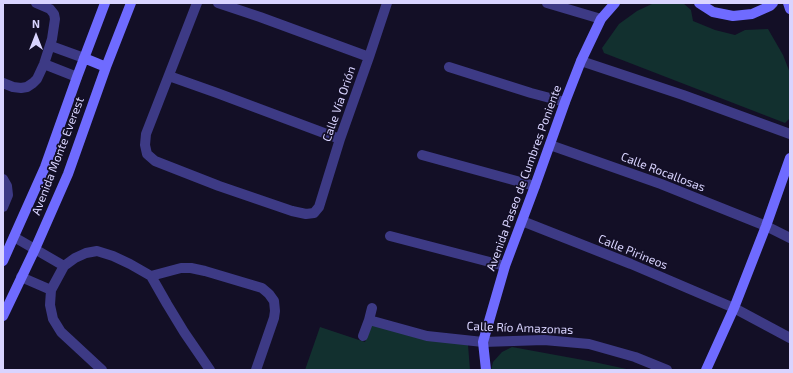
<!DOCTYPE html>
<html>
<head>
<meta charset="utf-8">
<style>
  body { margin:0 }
  #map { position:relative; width:793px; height:373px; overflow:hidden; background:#130f26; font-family:"Exo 2",sans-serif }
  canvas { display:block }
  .frame { position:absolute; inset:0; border:4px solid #d9d4ff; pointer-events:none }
  .north { position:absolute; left:16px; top:16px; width:40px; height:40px; -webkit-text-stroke:3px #130f26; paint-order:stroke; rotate:0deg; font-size:11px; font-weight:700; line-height:16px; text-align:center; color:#d9d4ff }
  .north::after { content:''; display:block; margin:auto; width:14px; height:18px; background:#d9d4ff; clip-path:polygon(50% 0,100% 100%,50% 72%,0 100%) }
</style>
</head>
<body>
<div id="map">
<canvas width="793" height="373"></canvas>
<div class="frame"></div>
<div class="north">N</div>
</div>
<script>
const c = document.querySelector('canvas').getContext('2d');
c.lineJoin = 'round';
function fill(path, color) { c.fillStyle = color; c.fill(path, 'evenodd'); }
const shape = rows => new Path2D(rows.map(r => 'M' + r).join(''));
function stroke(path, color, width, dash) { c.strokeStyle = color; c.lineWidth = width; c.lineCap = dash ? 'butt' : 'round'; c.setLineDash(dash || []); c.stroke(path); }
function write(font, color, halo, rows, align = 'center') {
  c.font = font + ' "Exo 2",sans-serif'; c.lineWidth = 3.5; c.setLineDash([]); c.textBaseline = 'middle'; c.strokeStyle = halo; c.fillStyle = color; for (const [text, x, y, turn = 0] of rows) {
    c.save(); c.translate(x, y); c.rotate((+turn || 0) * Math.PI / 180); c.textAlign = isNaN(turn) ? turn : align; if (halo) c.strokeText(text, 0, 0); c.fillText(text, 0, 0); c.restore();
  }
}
const green = shape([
  [654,3,683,3,691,10,693,21,715,30,735,35,745,30,768,29,783,55,790,73,790,118,785,123,604,53,602,48,619,24,637,11],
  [372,322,468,345,470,370,305,370,320,327,365,342],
  [512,347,594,362,631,370,491,370,493,362,502,352]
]);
const street = shape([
  [197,3,146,134,145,145,147,154,155,161,219,186,292,211,306,214,314,213,319,207,340,139,369,57,387,3],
  [218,3,260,17,369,57],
  [547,3,601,19],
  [51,46,84,58],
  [581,61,683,95,790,134],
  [44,64,77,77],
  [449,67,531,93,565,102],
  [169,76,217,93,340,139],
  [3,83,13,87,21,88,27,87,33,83,37,79,44,64,52,39,55,19,54,14,50,9,36,3],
  [550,145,661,184,766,226,790,238],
  [422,155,535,186],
  [3,179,7,186,8,195,3,207],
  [522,221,631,264,734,308,790,338],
  [390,236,505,266],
  [14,237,64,266],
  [151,276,181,268,191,268,205,271,262,288,269,294,274,301,275,311,274,318,256,370],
  [151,276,167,304,184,332,210,370],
  [21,277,51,290],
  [369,320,427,336,483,342,544,340,589,344,635,357,667,370],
  [363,336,369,320,372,308],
  [102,370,61,332,53,319,50,305,51,290,64,266,75,258,86,253,97,251,113,256,130,264,151,276]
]);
const secondary = shape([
  [699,3,713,12,733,16,752,14,770,6,773,3],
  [788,3,790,9],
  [84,58,106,67],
  [3,261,45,167,77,77,105,3],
  [3,316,35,249,68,174,106,67,131,3],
  [486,370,483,342,505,266,535,186,565,102,581,61,601,19,615,3],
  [706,370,734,308,766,226,790,158]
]);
const streetNames = [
  ["Calle Vía Orión",339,104,-71],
  ["Avenida Monte Everest",58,156,-69],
  ["Calle Rocallosas",663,172,21],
  ["Avenida Paseo de Cumbres Poniente",524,178,-70],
  ["Calle Pirineos",633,252,22],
  ["Calle Río Amazonas",520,328,2]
];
fill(green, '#12302f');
stroke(street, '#3d3a85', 10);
stroke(secondary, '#6f6bff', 10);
write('12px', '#d9d4ff', '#130f26', streetNames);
</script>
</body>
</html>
